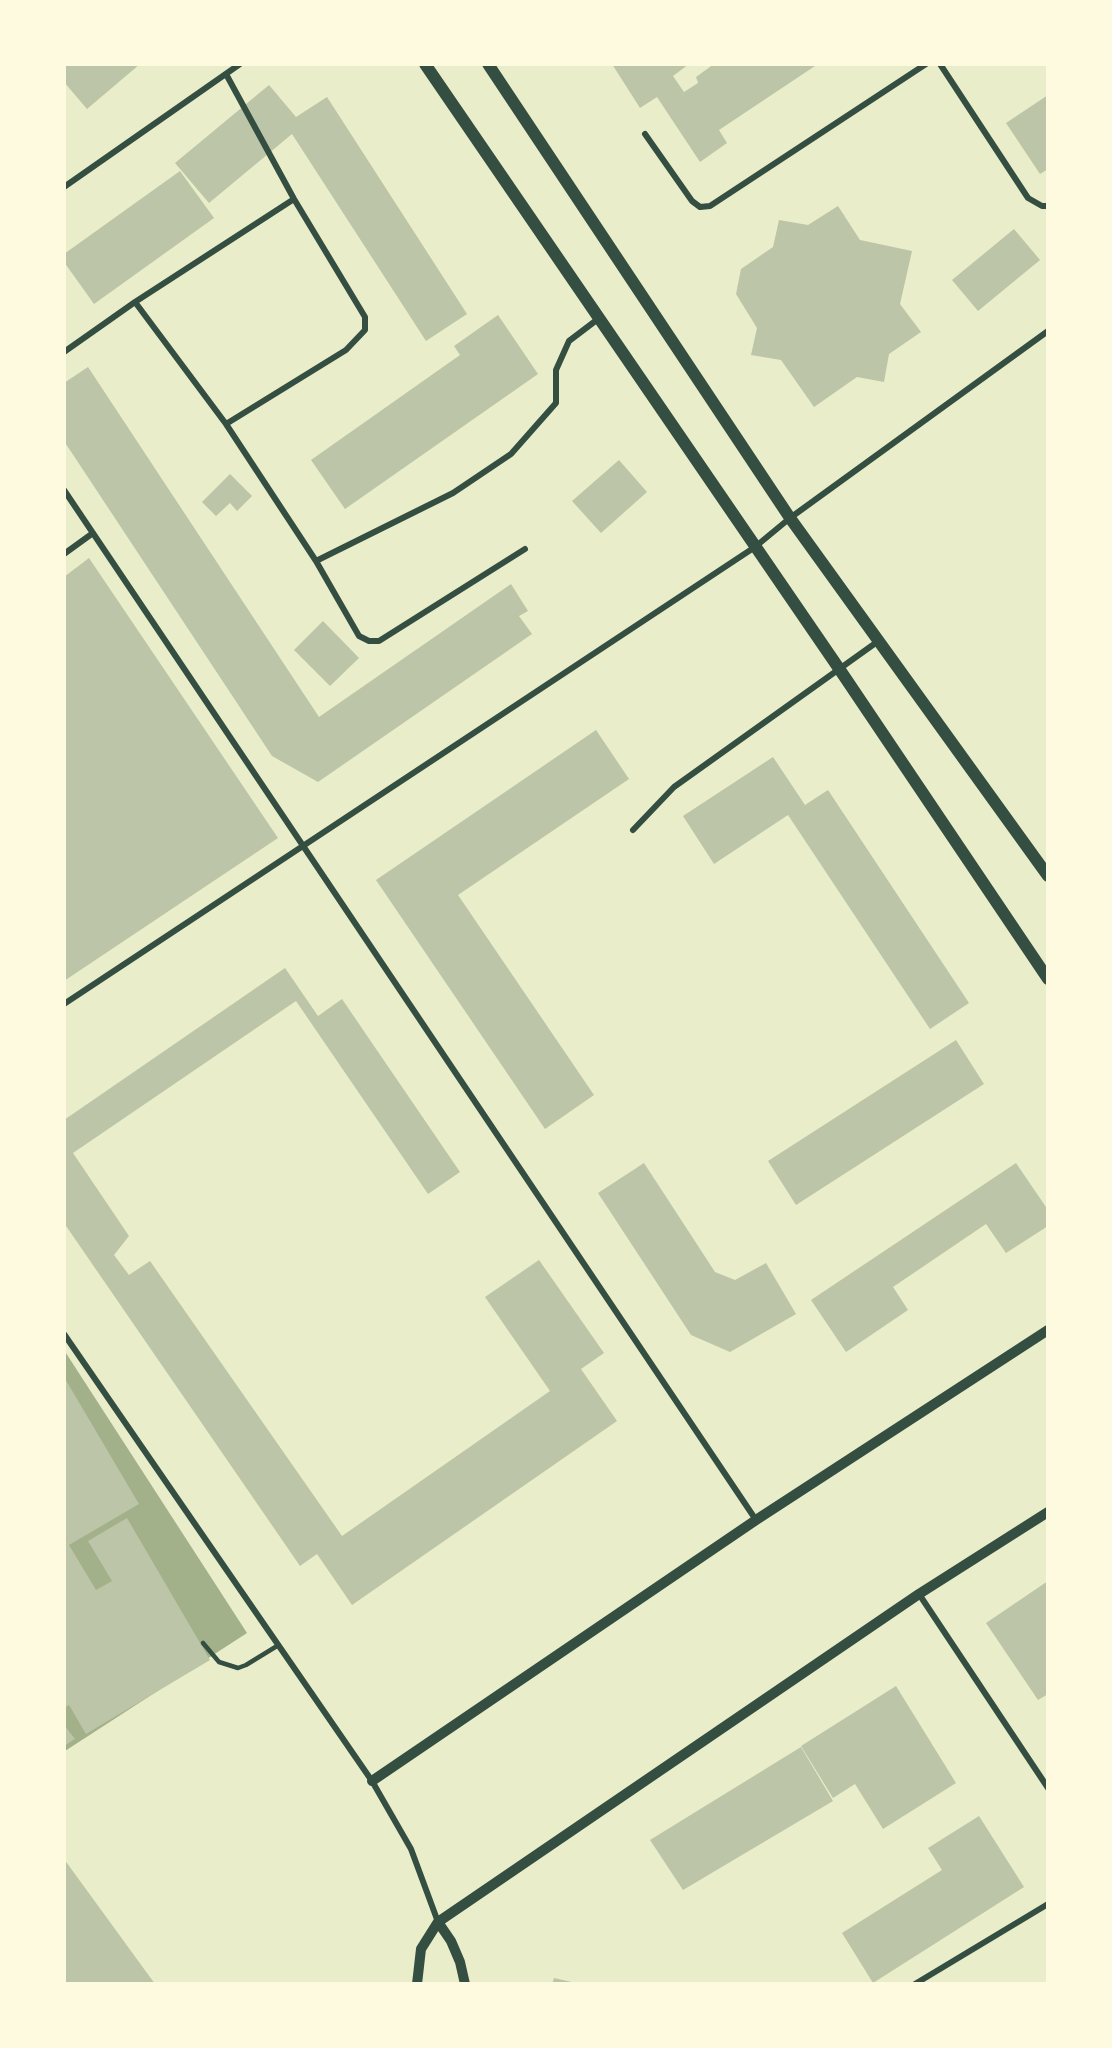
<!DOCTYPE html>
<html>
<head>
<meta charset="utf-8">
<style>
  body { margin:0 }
  #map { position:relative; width:1112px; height:2048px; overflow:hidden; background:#e9edc9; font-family:Commissioner,sans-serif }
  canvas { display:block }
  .frame { position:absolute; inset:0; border:66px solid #fefae0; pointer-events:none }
</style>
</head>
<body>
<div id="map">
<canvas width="1112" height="2048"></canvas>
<div class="frame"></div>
</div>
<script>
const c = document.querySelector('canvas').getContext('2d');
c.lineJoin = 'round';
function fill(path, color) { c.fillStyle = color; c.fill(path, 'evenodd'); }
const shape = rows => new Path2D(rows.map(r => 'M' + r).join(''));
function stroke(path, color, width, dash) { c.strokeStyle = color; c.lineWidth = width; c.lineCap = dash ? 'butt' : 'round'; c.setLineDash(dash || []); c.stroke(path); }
const water = shape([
  [64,1350,247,1633,65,1751,64,1751]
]);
const building = shape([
  [64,64,140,64,87,109,64,82],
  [612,64,689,64,673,76,684,92,698,83,696,77,714,64,818,64,719,130,727,143,700,162,657,97,640,108],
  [269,85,296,117,327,97,467,314,426,341,292,134,209,203,175,163],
  [1048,95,1048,169,1040,174,1006,123],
  [180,171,214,218,94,304,64,262,64,254],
  [838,206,860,240,912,251,900,304,921,332,889,354,884,382,857,377,814,407,781,360,751,355,757,328,736,294,741,269,773,247,779,220,808,225],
  [1014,229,1040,260,978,311,952,280],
  [498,315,538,374,345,509,311,460,460,355,454,346],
  [88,367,319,717,511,584,528,611,519,616,532,634,318,782,272,756,64,441,64,383],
  [619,460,647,492,601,533,572,501],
  [230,474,252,496,237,511,230,503,216,516,202,502],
  [89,558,278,838,64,981,64,577],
  [323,621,359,658,330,686,294,650],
  [596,730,629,779,458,895,594,1095,545,1129,376,880],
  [773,757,805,805,828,790,969,1003,930,1029,788,815,714,864,683,816],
  [285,968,318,1016,342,999,460,1172,428,1194,296,1001,73,1153,129,1236,114,1255,129,1275,150,1261,342,1536,550,1391,485,1297,539,1260,604,1353,581,1369,617,1421,352,1605,317,1554,300,1566,64,1223,64,1120],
  [956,1040,984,1084,796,1205,768,1161],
  [644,1163,715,1272,735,1280,766,1263,796,1314,730,1352,691,1335,598,1193],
  [1016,1163,1048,1210,1048,1226,1006,1253,986,1224,893,1287,908,1310,846,1352,811,1300],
  [64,1377,139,1504,69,1545,96,1590,112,1581,88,1541,127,1518,210,1660,86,1734,69,1705,64,1708],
  [1048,1581,1048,1694,1038,1700,986,1623],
  [896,1686,956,1783,883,1829,855,1784,833,1798,801,1746],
  [64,1725,75,1739,64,1746],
  [801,1747,833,1801,683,1890,650,1840],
  [979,1816,1024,1887,873,1983,842,1933,942,1870,928,1848],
  [64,1859,155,1984,64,1984],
  [554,1978,576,1983,576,1984,552,1984]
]);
const service = shape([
  [203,1643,219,1662,238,1668,246,1665,277,1646]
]);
const minor = shape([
  [940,64,1028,198,1042,206,1048,206],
  [226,74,294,199,365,317,365,330,346,350,226,424],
  [645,134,692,201,700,207,710,206,926,64],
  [64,187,240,64],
  [135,302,226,424,316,561,359,636,369,641,379,641,525,549],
  [64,352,135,302,294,199],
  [64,490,756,1520],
  [64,554,93,533],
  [316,561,453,493,511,454,556,403,556,370,569,341,598,319],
  [633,830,674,787,877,642],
  [64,1004,755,547,790,518,1048,331],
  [64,1334,372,1781,411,1849,438,1922],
  [919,1594,1048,1788],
  [915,1984,1048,1904]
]);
const tertiary = shape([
  [372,1781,756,1520,1048,1330],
  [438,1922,451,1941,460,1962,465,1984],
  [417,1984,421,1949,438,1922,919,1594,1048,1512]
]);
const secondary = shape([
  [425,64,840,670,1048,979],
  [488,64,790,518,1048,876]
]);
fill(water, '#a3b18a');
fill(building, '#bcc5a7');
stroke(service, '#344e41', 4.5);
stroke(minor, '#344e41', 6);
stroke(tertiary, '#344e41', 10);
stroke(secondary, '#344e41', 12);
</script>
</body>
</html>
